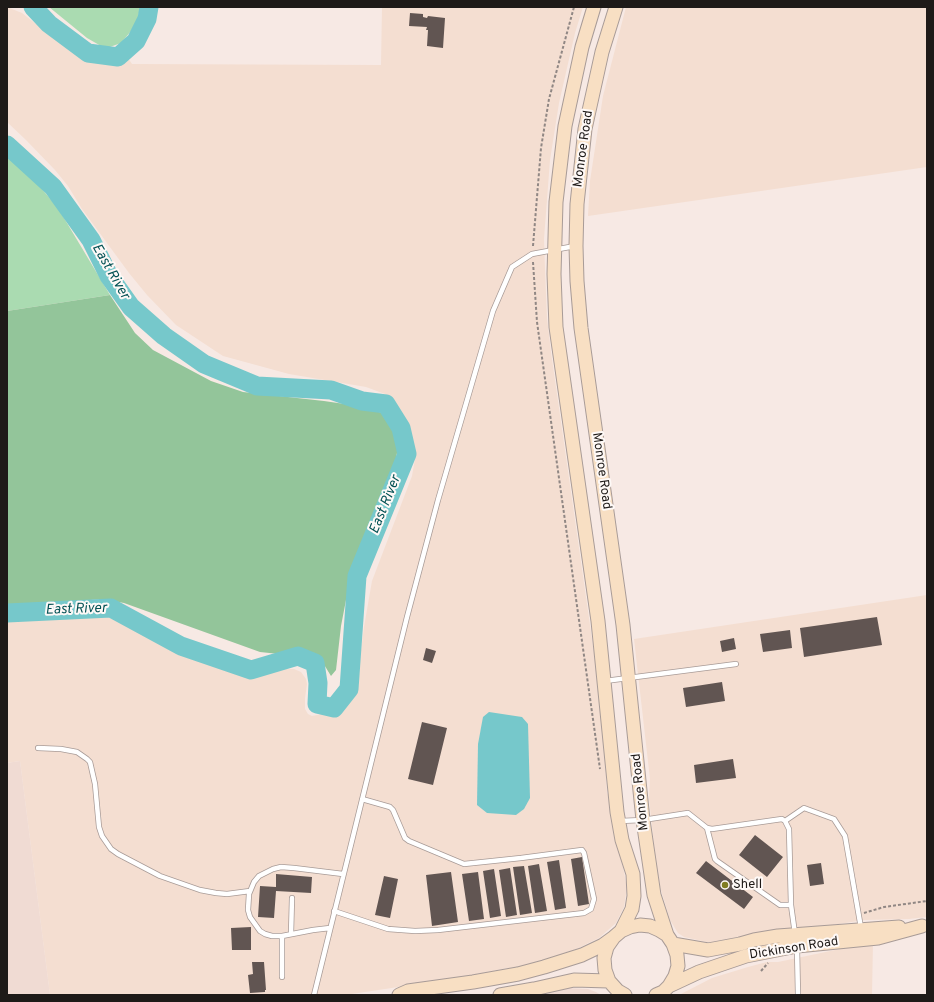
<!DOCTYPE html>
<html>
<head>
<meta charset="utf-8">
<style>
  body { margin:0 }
  #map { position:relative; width:934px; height:1002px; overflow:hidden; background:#f7e9e4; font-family:Overpass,sans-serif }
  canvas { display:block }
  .frame { position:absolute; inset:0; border:8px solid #1e1a18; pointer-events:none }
</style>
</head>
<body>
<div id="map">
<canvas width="934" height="1002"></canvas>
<div class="frame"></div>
</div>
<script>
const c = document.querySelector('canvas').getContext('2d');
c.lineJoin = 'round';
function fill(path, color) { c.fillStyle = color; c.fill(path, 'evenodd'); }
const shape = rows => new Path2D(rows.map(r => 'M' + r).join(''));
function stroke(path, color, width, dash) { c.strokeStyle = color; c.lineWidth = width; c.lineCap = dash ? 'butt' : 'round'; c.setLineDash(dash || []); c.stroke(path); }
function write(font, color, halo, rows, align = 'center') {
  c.font = font + ' Overpass,sans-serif'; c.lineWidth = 4; c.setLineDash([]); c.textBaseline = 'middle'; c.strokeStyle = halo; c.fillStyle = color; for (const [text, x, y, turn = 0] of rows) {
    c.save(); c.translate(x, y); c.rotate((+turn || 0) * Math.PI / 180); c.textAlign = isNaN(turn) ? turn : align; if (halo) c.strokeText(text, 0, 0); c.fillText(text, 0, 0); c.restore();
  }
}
const commercial = shape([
  [7,7,22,13,72,52,81,58,92,60,114,61,128,58,132,64,381,65,382,7,583,7,575,33,559,103,550,160,544,239,545,269,547,318,551,352,596,667,605,759,607,793,610,798,627,888,624,907,616,923,599,938,568,953,542,962,515,968,508,968,445,980,345,995,50,995,20,761,7,763,7,621,84,614,98,614,116,620,186,654,240,671,263,674,282,669,294,669,301,672,306,679,307,684,305,698,305,709,308,714,312,716,327,713,343,702,354,685,358,674,364,627,372,581,412,476,415,459,411,436,405,421,393,402,385,394,366,387,289,374,223,356,176,325,147,295,129,273,82,209,68,186,55,170,26,140,7,122],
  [626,7,927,7,927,167,588,216,590,181,603,96],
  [927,595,927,917,909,919,864,920,827,926,771,930,711,943,684,937,678,933,670,920,660,887,656,864,649,798,650,779,634,639],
  [873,942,872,995,679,995,712,978,748,967,767,962,778,962]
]);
const built = shape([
  [20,761,50,995,7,995,7,763],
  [567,988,588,989,596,992,601,995,536,995]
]);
const green = shape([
  [49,7,140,7,138,18,131,31,121,43,107,48,101,46,87,38],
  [7,156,30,175,58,208,110,295,7,311]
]);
const forest = shape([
  [110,295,135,333,153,350,211,381,243,392,324,401,372,408,383,414,395,431,398,448,395,463,351,574,341,626,336,670,331,676,320,658,310,652,301,650,279,654,260,652,124,603,102,599,7,607,7,311]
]);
const water = shape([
  [489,712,522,717,528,724,530,798,524,809,516,815,487,813,477,805,478,744,483,717]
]);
const river = shape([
  [33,7,49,24,88,53,118,57,136,41,147,19,149,7],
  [7,145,53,187,91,240,109,276,131,307,164,336,204,364,257,386,331,390,362,401,386,404,401,428,407,454,357,576,349,689,334,708,317,704,318,683,315,663,298,656,251,670,181,646,111,608,7,613]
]);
const building = shape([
  [410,13,423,14,423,17,427,18,428,16,445,18,443,48,427,46,428,30,426,30,427,27,409,26],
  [877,617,882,645,804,657,800,628],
  [790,630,792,648,763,652,760,634],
  [734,638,736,649,722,652,720,641],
  [426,648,436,651,432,663,423,660],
  [722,682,725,701,686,707,683,688],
  [422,722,447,728,433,785,408,779],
  [733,759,736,778,696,783,694,765],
  [755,835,783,857,767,877,739,855],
  [582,857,589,904,578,906,571,859],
  [559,860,566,908,555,910,547,862],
  [706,861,753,897,744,909,696,873],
  [821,863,824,884,810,886,807,865],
  [539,864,547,911,535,913,528,866],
  [524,866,532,913,520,915,513,867],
  [510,868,517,915,506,917,499,870],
  [494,869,501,916,490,918,483,871],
  [451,872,458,922,432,926,426,875],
  [478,872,484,919,469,921,462,874],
  [276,874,312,877,311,893,276,891,274,918,258,917,260,886,276,887],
  [384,876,398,879,390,918,375,915],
  [251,927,251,950,232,950,231,928],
  [252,962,264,962,266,990,265,990,265,992,250,993,248,975,253,974]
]);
const path = shape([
  [533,246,541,148,549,99,574,7],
  [533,262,537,322,600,769],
  [864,913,884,907,927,901],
  [761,971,768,963]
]);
const lane = shape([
  [605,681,736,664],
  [38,748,61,749,77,752,87,759,90,762,95,784,99,827,102,836,111,849,118,854,160,876,200,890,216,893,227,894,250,891],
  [620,821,643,820,688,813,707,828,712,829,782,819,785,821,789,829,791,905,795,934],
  [785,821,804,808,834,819,845,836,861,928],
  [707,828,715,859,717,861,780,905,791,905],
  [334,911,388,929,415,931,438,930,584,913,591,909,594,899,584,853,582,850,521,858,464,864,409,841,405,838,393,810,390,807,362,799],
  [330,928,313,930,282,936,272,936,265,934,260,931,250,917,248,910,249,894,254,882,259,876,273,869,281,867,294,868,343,874],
  [291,934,292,898],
  [282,936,282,977],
  [797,948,798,995],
  [314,995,407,617,438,500,493,311,512,267,532,254,575,246]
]);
const secondary = shape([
  [594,7,582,47,565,126,556,202,554,274,556,327,598,621,617,812,622,840,633,874,634,896,632,909,621,931],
  [616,7,602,52,585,129,577,204,576,246,577,281,581,328,623,625,643,820,654,895,667,935],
  [673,944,708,950,740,944,754,940,778,936,899,927],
  [669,986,699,972,746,956,797,946,878,938,922,926],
  [399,995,408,991,473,982,518,974,544,967,582,955,603,945,614,937],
  [500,995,534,989,574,980,609,981],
  [625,995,618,991,609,981,605,970,604,958,607,947,614,937,621,931,630,927,640,925,650,926,659,930,667,935,673,944,677,955,678,966,675,976,669,986,663,992,656,995]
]);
const markers = [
  [725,885,4,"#807c22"]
];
const streetNames = [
  ["Monroe Road",584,149,-82],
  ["Monroe Road",601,471,82],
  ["Monroe Road",641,792,-96],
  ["Dickinson Road",794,949,-9]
];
const poiNames = [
  ["Shell",733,885]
];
const waterNames = [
  ["East River",110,272,60],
  ["East River",386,505,-68],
  ["East River",76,610,-2]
];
fill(commercial, '#f4ded1');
fill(built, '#f0dbd3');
fill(green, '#aadbb1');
fill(forest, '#93c59a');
fill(water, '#76c8cb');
stroke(river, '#76c8cb', 19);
fill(building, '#615552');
stroke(lane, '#a89b97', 6);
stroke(secondary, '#a89b97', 15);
stroke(path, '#908784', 2, [3, 2]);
stroke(lane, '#fff', 4.5);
stroke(secondary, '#f8dfc3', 13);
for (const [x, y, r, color] of markers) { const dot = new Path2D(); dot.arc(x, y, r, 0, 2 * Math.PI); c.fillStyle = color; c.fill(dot); stroke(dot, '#fef9f7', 1.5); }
write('13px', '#1e1a18', '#fef9f7', streetNames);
write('13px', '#1e1a18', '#fef9f7', poiNames, 'left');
write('italic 14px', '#035154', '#fef9f7', waterNames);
</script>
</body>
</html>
